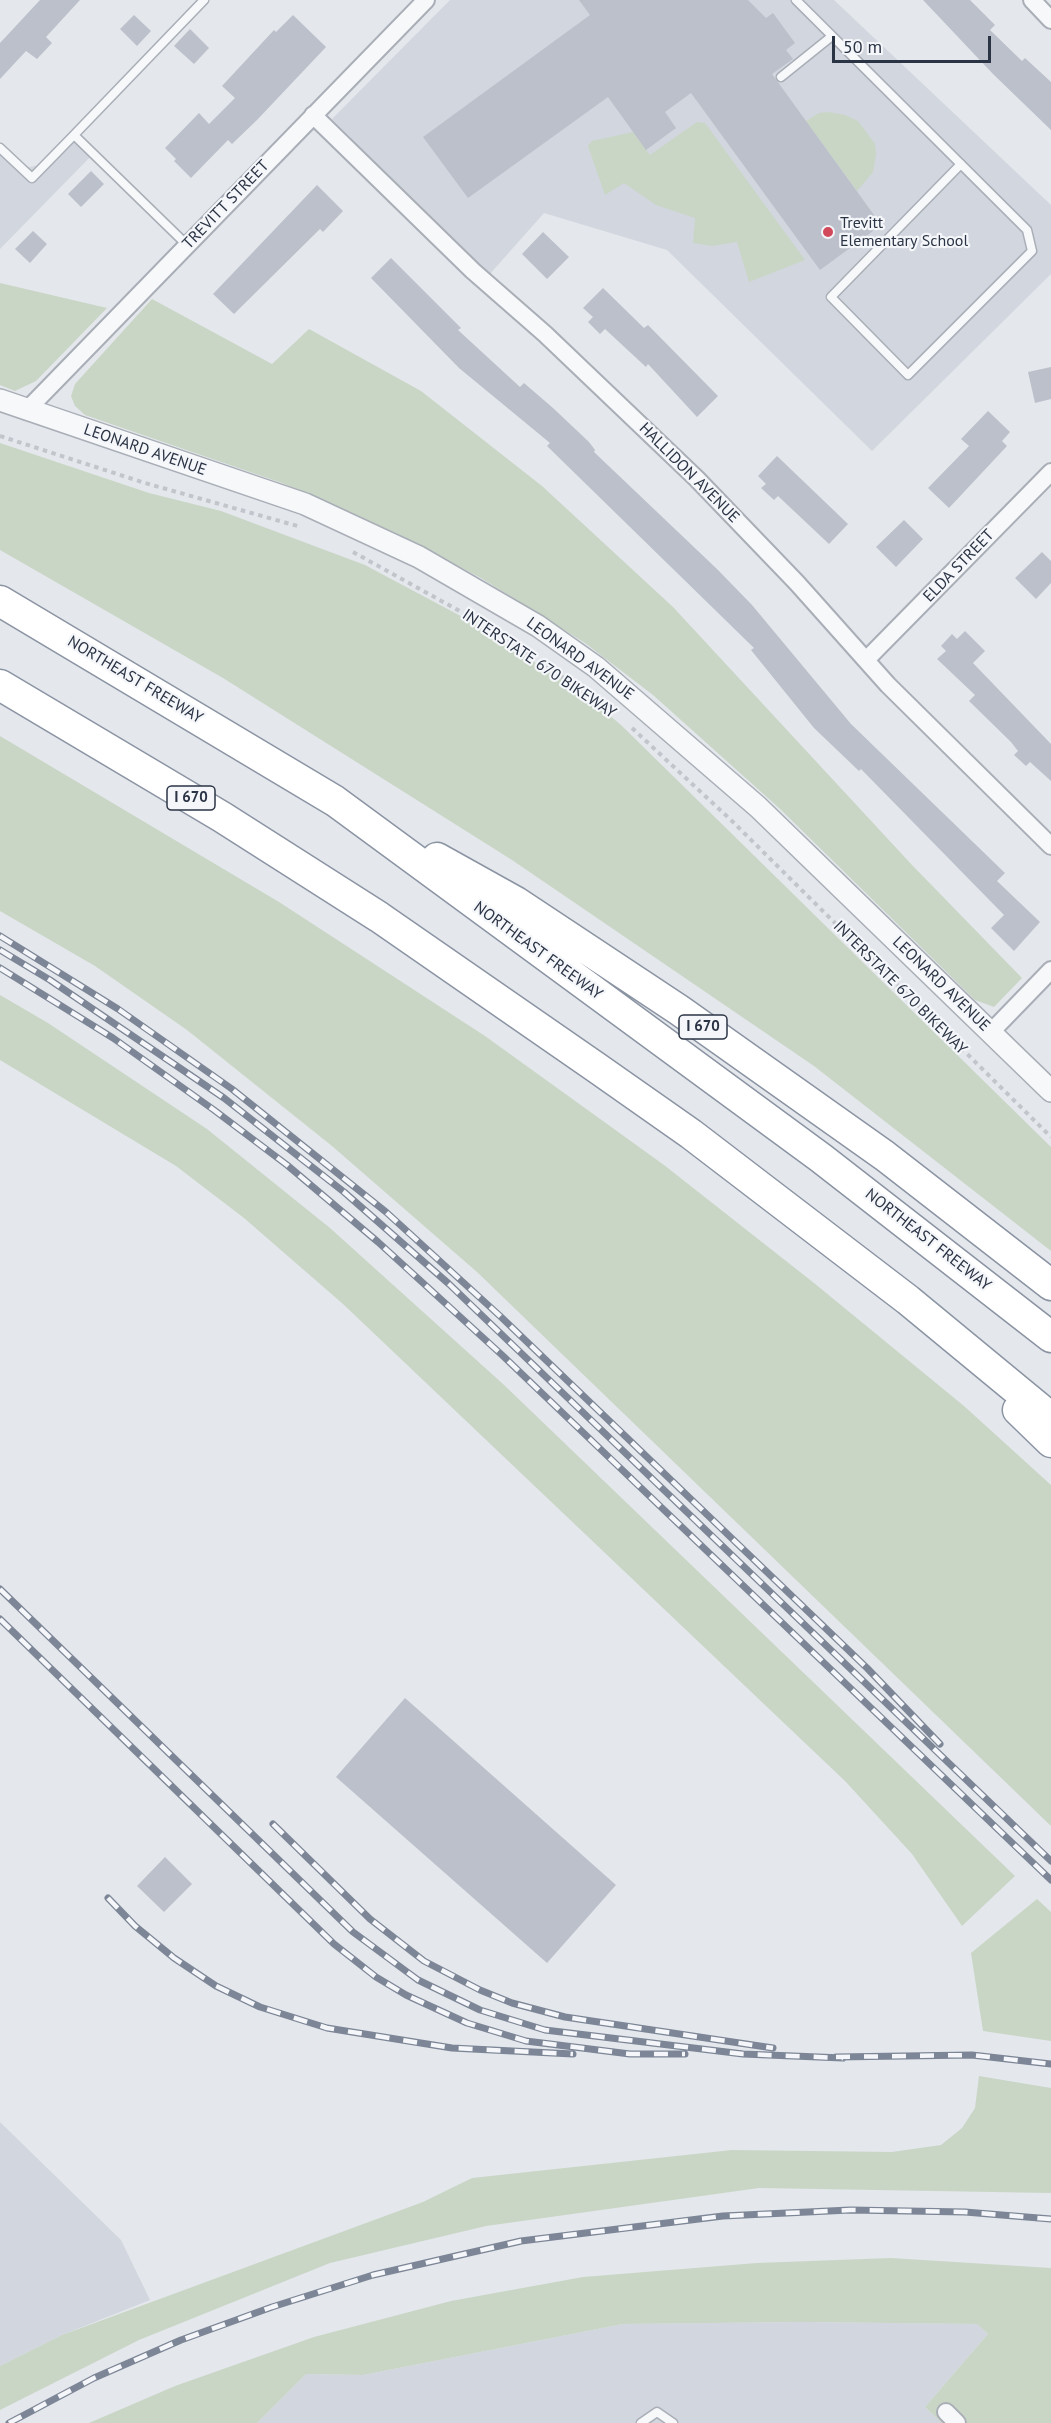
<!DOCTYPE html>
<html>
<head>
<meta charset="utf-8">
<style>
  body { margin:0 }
  #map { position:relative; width:1051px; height:2423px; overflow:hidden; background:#e4e7ec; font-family:"PT Sans",sans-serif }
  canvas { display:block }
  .scale { position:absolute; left:832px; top:36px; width:159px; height:27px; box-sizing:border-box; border:3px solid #2b3445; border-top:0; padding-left:8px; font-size:18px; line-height:21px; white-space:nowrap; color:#2b3445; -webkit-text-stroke:4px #f4f6f9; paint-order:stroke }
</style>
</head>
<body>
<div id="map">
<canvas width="1051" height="2423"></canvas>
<div class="scale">50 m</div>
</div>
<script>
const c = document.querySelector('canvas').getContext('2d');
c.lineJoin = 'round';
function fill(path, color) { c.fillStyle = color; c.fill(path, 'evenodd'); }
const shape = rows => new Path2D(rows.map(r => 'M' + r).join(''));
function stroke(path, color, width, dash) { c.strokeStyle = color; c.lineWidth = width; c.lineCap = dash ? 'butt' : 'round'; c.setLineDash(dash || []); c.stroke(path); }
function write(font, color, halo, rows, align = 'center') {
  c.font = font + ' "PT Sans",sans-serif'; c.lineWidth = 4.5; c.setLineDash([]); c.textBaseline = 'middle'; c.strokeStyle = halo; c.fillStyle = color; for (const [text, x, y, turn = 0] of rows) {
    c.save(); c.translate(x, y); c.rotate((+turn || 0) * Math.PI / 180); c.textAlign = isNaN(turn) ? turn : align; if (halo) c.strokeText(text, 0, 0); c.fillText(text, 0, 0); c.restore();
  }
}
const built = shape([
  [450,0,834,0,1051,205,1051,274,872,451,667,250,544,213,489,275,332,119],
  [78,133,96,151,0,249,0,150,22,169,39,165],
  [0,2122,121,2240,150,2300,62,2335,0,2366],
  [801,2322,977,2324,988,2334,925,2407,942,2423,257,2423,306,2374,363,2375,623,2324]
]);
const green = shape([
  [829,112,845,115,858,121,875,144,876,155,873,172,857,191,806,121,819,113],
  [697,122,705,123,805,260,749,282,737,242,712,246,693,243,695,218,656,205,624,183,605,195,588,146,592,141,633,132,650,155],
  [0,283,107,308,36,381,15,391,0,385],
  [152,299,272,364,309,329,421,391,542,486,673,607,912,865,1022,978,994,1007,975,1000,779,808,653,695,585,643,481,578,391,531,282,483,85,415,75,406,71,396,75,384],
  [0,443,149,493,221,511,365,565,470,621,583,693,621,725,1051,1147,1051,1251,814,1066,512,860,223,678,0,550],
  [0,736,279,902,485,1036,664,1165,814,1283,964,1406,1051,1485,1051,1826,477,1272,332,1146,187,1030,95,966,0,911],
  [0,995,48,1023,207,1129,330,1228,503,1384,1015,1876,962,1926,912,1854,845,1781,343,1304,244,1218,176,1166,0,1060],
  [1037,1899,1051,1912,1051,2041,983,2031,971,1953],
  [979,2076,1051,2088,1051,2193,759,2188,486,2226,330,2263,139,2340,0,2410,0,2366,62,2335,423,2202,472,2178,732,2150,892,2152,941,2145,962,2128,975,2108],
  [891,2258,1051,2268,1051,2423,942,2423,925,2407,988,2334,977,2324,801,2322,623,2324,363,2375,306,2374,257,2423,89,2423,175,2386,314,2337,451,2301,583,2277,757,2263]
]);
const building = shape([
  [40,0,80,0,46,37,52,43,37,59,26,51,0,79,0,43],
  [579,0,748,0,766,18,773,13,795,43,786,50,793,59,772,74,874,215,866,221,873,231,820,270,691,93,665,112,676,128,646,150,608,97,468,198,423,137,590,15],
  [923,0,970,0,995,25,990,30,1022,61,1025,58,1051,82,1051,130,993,74],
  [134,15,151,31,137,46,120,29],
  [293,15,326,47,257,120,232,144,228,140,191,178,174,161,176,159,165,148,199,113,209,124,235,98,222,86,274,30,276,32],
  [190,29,209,48,194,64,174,46],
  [91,171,104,184,81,207,68,194],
  [317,185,343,211,323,232,320,229,234,314,213,294],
  [33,231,47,244,30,263,15,249],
  [543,232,569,257,547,279,522,254],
  [391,258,461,328,458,330,520,387,524,383,553,408,589,442,595,450,594,452,718,570,752,605,851,724,1005,873,997,881,1040,922,1014,951,991,928,1004,915,861,769,859,771,814,728,751,650,754,648,547,446,550,443,459,368,371,278],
  [603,288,644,328,648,325,718,396,697,417,648,364,646,367,605,329,600,334,588,322,593,317,583,308],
  [1051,367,1051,399,1035,403,1028,372],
  [988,411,1010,432,1002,441,1007,446,949,508,928,488,969,446,961,439],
  [777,456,848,524,829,544,778,496,774,500,761,488,766,484,758,476],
  [904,520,923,539,896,567,876,547],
  [1042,552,1051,561,1051,583,1036,599,1015,578],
  [965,631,985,651,973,663,1051,744,1051,781,1030,762,1026,766,1014,755,1018,751,1011,742,969,701,975,695,937,659,946,651,941,646,952,634,957,639],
  [405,1698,616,1885,547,1963,336,1777],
  [165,1857,192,1884,164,1912,137,1886]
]);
const path = shape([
  [0,436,145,483,301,527],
  [353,552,483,624,613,711],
  [632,728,732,821,1051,1137]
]);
const service = shape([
  [796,0,1027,230,1032,251,908,375,831,297,961,164],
  [781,77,832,36],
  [0,148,32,178,74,135],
  [187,245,74,135,204,0],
  [641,2423,657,2412,673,2423]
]);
const minor = shape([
  [1032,0,1051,20],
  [313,115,473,271,545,334,697,479,797,583,888,685,1051,846],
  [26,411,426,0],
  [866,660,1051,472],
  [991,1032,1051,970],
  [946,2412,957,2423]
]);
const tertiary = shape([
  [0,400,305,504,419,557,538,626,596,667,758,807,1051,1091]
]);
const motorway = shape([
  [0,601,335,801,821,1158,1051,1337],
  [0,685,222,817,379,917,597,1068,691,1134,908,1300,1051,1418],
  [437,858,516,902,679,1010,885,1156,1051,1285],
  [1018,1410,1051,1442]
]);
const rail = shape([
  [0,936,118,1009,232,1089,386,1212,500,1316,867,1668,940,1744],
  [0,950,50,980,224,1098,344,1192,449,1284,1051,1861],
  [0,968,113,1038,214,1110,287,1165,378,1242,502,1355,1051,1880],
  [0,1589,353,1932,418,1980,480,2010,545,2030,743,2054,843,2058],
  [0,1619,334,1944,376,1977,406,1995,467,2023,526,2041,630,2054,685,2054],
  [273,1824,370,1919,424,1961,480,1990,512,2003,565,2017,773,2048],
  [108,1898,135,1926,174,1958,216,1986,260,2007,327,2028,452,2048,573,2054],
  [836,2057,972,2055,1051,2064],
  [9,2423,94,2378,181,2340,272,2307,373,2275,521,2241,723,2216,850,2210,965,2212,1051,2219]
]);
const markers = [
  [828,232,6,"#d1495b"]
];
const shields = [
  [191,798,48],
  [703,1027,48]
];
const shieldNames = [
  ["I 670",191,798],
  ["I 670",703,1027]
];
const streetNames = [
  ["TREVITT STREET",226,205,-46],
  ["LEONARD AVENUE",145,450,19],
  ["HALLIDON AVENUE",689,473,45],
  ["ELDA STREET",959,566,-46],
  ["LEONARD AVENUE",580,659,36],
  ["INTERSTATE 670 BIKEWAY",539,664,34],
  ["NORTHEAST FREEWAY",135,680,31],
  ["NORTHEAST FREEWAY",538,951,36],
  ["LEONARD AVENUE",941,984,44],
  ["INTERSTATE 670 BIKEWAY",900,988,45],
  ["NORTHEAST FREEWAY",928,1240,38]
];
const poiNames = [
  ["Trevitt",840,223],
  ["Elementary School",840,241]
];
fill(built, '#d2d6de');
fill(green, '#c9d6c5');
fill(building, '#bbc0ca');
stroke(service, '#a9aeb7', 11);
stroke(minor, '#a9aeb7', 20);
stroke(tertiary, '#a9aeb7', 24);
stroke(motorway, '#8b94a3', 33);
stroke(path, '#c2c5cb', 4, [4.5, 4.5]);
stroke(service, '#f7f8fa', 8);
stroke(minor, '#f7f8fa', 16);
stroke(tertiary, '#f7f8fa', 21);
stroke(motorway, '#fff', 30);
stroke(rail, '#7d8696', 7);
stroke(rail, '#f4f6f9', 4.5, [14]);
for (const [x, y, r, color] of markers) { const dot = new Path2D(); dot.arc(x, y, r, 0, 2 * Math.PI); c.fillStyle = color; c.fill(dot); stroke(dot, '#f4f6f9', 2); }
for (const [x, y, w] of shields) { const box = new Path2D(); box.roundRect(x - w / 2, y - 12, w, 24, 4.5); c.fillStyle = '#f4f6f9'; c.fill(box); stroke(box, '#2b3445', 1.5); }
write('bold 15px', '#2b3445', null, shieldNames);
write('16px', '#2b3445', '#f4f6f9', streetNames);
write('16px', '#2b3445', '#f4f6f9', poiNames, 'left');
</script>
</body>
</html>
